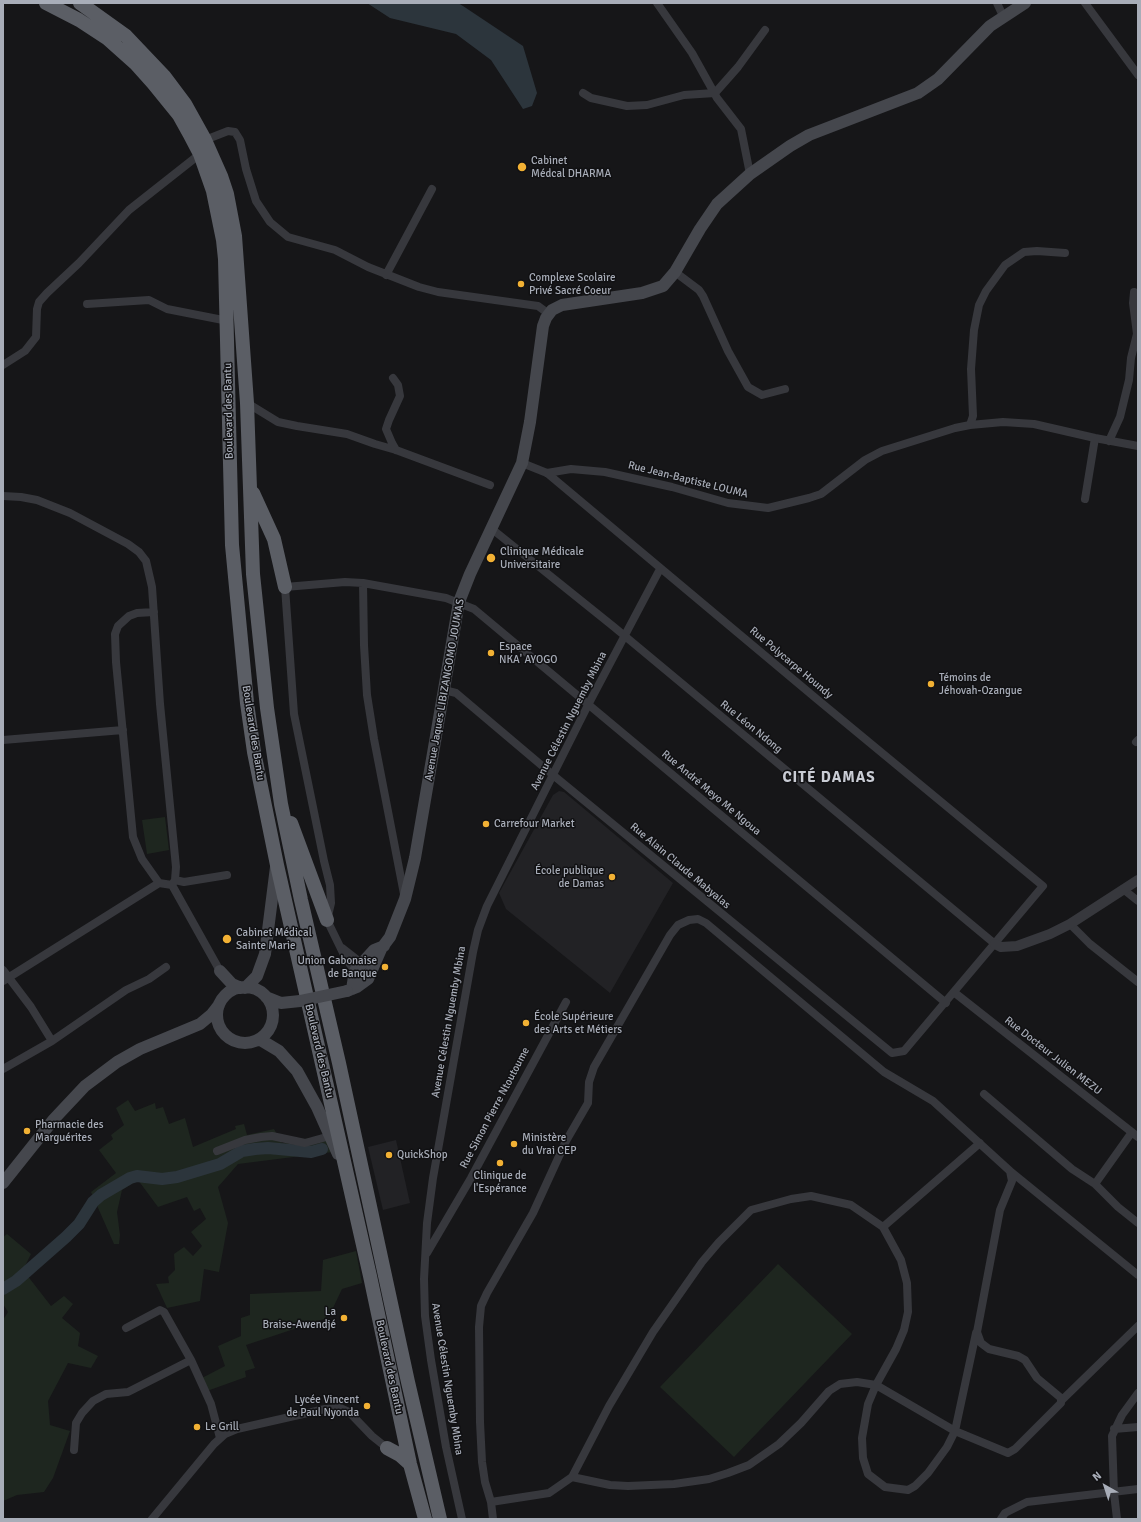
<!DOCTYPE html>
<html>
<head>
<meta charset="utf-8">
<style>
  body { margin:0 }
  #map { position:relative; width:1141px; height:1522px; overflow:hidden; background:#161618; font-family:Signika,sans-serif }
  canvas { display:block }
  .frame { position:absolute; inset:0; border:4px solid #a8adb8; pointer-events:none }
  .north { position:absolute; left:1085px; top:1466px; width:40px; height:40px; -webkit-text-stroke:3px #111113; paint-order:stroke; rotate:321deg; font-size:11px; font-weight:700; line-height:16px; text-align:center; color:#a8adb8 }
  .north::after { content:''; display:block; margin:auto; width:14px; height:18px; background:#a8adb8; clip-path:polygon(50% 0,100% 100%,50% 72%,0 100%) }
</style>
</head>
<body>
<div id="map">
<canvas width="1141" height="1522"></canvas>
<div class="frame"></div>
<div class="north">N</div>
</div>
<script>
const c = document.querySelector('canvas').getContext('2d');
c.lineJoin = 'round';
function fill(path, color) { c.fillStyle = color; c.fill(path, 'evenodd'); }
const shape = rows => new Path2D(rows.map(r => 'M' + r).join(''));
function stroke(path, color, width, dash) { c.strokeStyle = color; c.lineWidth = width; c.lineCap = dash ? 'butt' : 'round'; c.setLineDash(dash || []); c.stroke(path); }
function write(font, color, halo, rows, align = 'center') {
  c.font = font + ' Signika,sans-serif'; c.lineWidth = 3; c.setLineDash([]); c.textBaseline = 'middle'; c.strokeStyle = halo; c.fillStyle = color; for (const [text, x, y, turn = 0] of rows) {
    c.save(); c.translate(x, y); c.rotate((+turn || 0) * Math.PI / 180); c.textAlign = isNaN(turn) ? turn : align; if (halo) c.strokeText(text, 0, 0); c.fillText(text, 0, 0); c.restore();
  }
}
const built = shape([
  [559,791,564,792,673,883,610,993,506,909,499,893,553,795],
  [396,1140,410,1203,383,1210,368,1147]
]);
const green = shape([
  [165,817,169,850,147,854,142,820],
  [128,1100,135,1111,155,1103,156,1109,163,1107,169,1124,185,1118,193,1147,236,1129,235,1126,244,1124,247,1135,274,1129,282,1143,326,1135,333,1152,238,1164,218,1187,228,1223,219,1272,204,1269,200,1301,167,1308,156,1284,169,1283,168,1277,175,1270,174,1254,184,1247,193,1256,202,1246,191,1232,206,1219,200,1208,194,1211,187,1197,158,1207,138,1180,122,1190,117,1212,120,1235,119,1244,114,1244,91,1192,116,1173,99,1150,113,1139,111,1135,124,1125,116,1108],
  [7,1234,31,1254,23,1270,51,1306,64,1296,73,1304,62,1318,80,1333,78,1346,98,1356,91,1368,68,1363,48,1401,50,1425,70,1431,53,1478,44,1492,17,1495,3,1501,3,1320,8,1312,3,1304,3,1237],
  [356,1251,362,1283,342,1289,332,1310,324,1319,246,1345,255,1368,245,1371,246,1377,207,1391,202,1378,225,1366,218,1346,241,1336,241,1318,250,1315,250,1294,321,1291,323,1260],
  [778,1264,852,1334,734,1457,660,1387]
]);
const water = shape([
  [367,3,458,3,463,6,523,46,537,93,532,106,523,109,491,60,456,34,390,18]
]);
const river = shape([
  [3,1289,16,1281,66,1237,79,1224,93,1202,101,1195,130,1178,137,1176,162,1179,177,1177,220,1164,242,1151,255,1149,268,1148,311,1152,322,1149]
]);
const minor = shape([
  [657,3,692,53,717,98,741,129,750,174],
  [997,3,1003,16],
  [1085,3,1138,75],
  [583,93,591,98,627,106,647,105,684,95,715,93,738,67,765,30],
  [205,140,228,131,235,132,240,140,246,169,256,201,270,222,288,237,335,250,368,267,419,287,438,292,538,306,549,314],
  [675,272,699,290,703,296,728,351,748,387,762,395,785,389],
  [386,275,432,189],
  [87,304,149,300,167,309,228,321],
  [3,365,25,351,36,337,37,309,39,302,47,293,79,263,129,210,200,154],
  [393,378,398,385,400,396,389,420,386,429,392,443,396,450],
  [247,403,278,422,297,426,347,434,375,444,396,450,490,485],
  [970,425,973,416,971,369,974,330,979,305,986,291,1005,265,1024,252,1037,251,1065,253],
  [1109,441,1120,417,1129,380,1131,358,1137,334,1133,303,1134,292],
  [547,473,571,469,605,472,672,487,728,503,768,508,809,498,821,494,865,460,882,451,955,428,970,425,1003,422,1034,424,1095,438,1138,446],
  [3,496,21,497,37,500,70,513,128,544,139,552,146,561,152,587,160,704,176,867,175,880,172,885],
  [1085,499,1095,438],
  [492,529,614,627,995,944],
  [363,583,364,645,367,695,374,739,404,894],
  [154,612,137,613,129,616,118,626,115,634,116,662,133,837,142,859,159,883,172,885],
  [444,690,456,693,553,775,892,1053,904,1051,1043,886,818,700,547,473,522,463],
  [3,740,123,730],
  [1136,742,1138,740],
  [175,880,184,882,227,875],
  [172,885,220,971],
  [1123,889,1138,901],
  [1070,924,1090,944,1138,982],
  [342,948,365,966],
  [3,970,31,1007,52,1041],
  [3,981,159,883],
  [366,981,357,974,346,959,327,920,331,903,330,885,324,861,294,714,285,587,345,582,363,583,446,598,474,609,946,1003],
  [955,993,1138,1137],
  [3,1069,52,1041,126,990,149,979,166,967],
  [984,1094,1072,1169,1095,1184,1118,1207,1138,1223],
  [217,1151,245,1140,261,1137,272,1136,305,1143,330,1136],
  [1010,1171,1138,1275],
  [1095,1184,1132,1132],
  [883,1227,980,1143],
  [427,1253,471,1178,566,1002],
  [126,1328,160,1310,164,1312,191,1360,211,1404,220,1438],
  [1062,1400,1138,1326],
  [1114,1429,1138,1427],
  [74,1450,76,1423,82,1413,93,1401,106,1394,128,1392,191,1360],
  [572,1477,610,1485,628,1486,674,1484,709,1479,728,1473,749,1465,779,1444,801,1423,829,1391,840,1384,857,1382,876,1385,868,1404,862,1438,863,1458,868,1474,885,1487,908,1490,915,1486,928,1473,947,1447,955,1431,976,1333],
  [491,1502,485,1482,482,1462,480,1422,479,1327,481,1306,487,1293,533,1213,566,1141,588,1103,589,1082,594,1067,670,935,678,925,689,920,698,919,706,923,884,1072,933,1101,1010,1171,1012,1181,1000,1210,977,1332,981,1343,989,1349,1018,1356,1025,1360,1037,1378,1061,1398,1061,1403,1015,1449,1008,1453,955,1431,876,1385,896,1349,904,1330,908,1312,907,1283,901,1260,883,1227,851,1205,811,1196,791,1199,751,1210,719,1242,702,1262,653,1332,609,1406,572,1477,549,1493,491,1502,493,1519],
  [152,1519,214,1444,225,1434,237,1429,325,1409,340,1408,349,1412,372,1436,387,1448],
  [462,1519,446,1447,431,1360,425,1316,424,1279,427,1223,433,1178,473,952,478,930,487,906,588,705,660,569],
  [1001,1519,1005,1513,1027,1502,1138,1489],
  [1117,1519,1114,1493,1112,1436,1122,1415,1138,1393]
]);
const tertiary = shape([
  [995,944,1001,947,1017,946,1050,934,1070,924,1138,880]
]);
const secondary = shape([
  [220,971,232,984,241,988],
  '217 1015a28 28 0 1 1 56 0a28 28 0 1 1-56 0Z',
  [245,988,257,976,265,954,276,867],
  [352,989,355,971,374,950,384,946],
  [347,991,357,987,368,979,381,949,390,937,405,899,415,858,459,602,470,574,522,463,530,422,543,326,546,318,552,310,562,305,642,293,663,286,675,272,700,229,717,204,750,174,790,146,809,135,918,93,938,79,990,26,1025,3],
  [266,997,281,1003,300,1001],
  [259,1039,279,1051,297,1071,317,1107,338,1154],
  [3,1183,54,1119,85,1086,117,1062,140,1049,200,1024,212,1014,219,1005]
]);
const trunk = shape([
  [46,3,79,20,108,39,136,64,153,83,179,115,189,133,200,154,213,191,223,240,225,259,232,545,247,703,254,752,277,865,370,1276,410,1464,425,1519],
  [80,3,126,36,164,76,185,104,205,140,221,176,227,194,235,236,247,403,253,574,267,708,281,804,301,900,339,1063,408,1382,440,1519],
  [253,493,274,539,285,587],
  [291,823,327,920],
  [387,1448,400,1455,410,1464]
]);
const secondaryBridge = shape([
  [300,1001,347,991]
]);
const markers = [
  [522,167,5,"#f2b134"],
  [521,284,4,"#f2b134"],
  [491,558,5,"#f2b134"],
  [491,653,4,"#f2b134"],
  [931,684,4,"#f2b134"],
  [486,824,4,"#f2b134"],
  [612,877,4,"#f2b134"],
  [227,939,5,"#f2b134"],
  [385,967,4,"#f2b134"],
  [526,1023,4,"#f2b134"],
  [27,1131,4,"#f2b134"],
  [514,1144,4,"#f2b134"],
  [389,1155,4,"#f2b134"],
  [500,1163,4,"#f2b134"],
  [344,1318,4,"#f2b134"],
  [367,1406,4,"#f2b134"],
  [197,1427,4,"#f2b134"]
];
const poiNames = [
  ["Cabinet",531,161],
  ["Médcal DHARMA",531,174],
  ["Complexe Scolaire",529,278],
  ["Privé Sacré Coeur",529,291],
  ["Clinique Médicale",500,552],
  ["Universitaire",500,565],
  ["Espace",499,647],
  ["NKA' AYOGO",499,660],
  ["Témoins de",939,678],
  ["Jéhovah-Ozangue",939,691],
  ["Carrefour Market",494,824],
  ["École publique",604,871,"right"],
  ["de Damas",604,884,"right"],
  ["Cabinet Médical",236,933],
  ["Sainte Marie",236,946],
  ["Union Gabonaise",377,961,"right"],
  ["de Banque",377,974,"right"],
  ["École Supérieure",534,1017],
  ["des Arts et Métiers",534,1030],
  ["Pharmacie des",35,1125],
  ["Marguérites",35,1138],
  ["Ministère",522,1138],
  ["du Vrai CEP",522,1151],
  ["QuickShop",397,1155],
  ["Clinique de",500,1176,"center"],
  ["l'Espérance",500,1189,"center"],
  ["La",336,1312,"right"],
  ["Braise-Awendjé",336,1325,"right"],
  ["Lycée Vincent",359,1400,"right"],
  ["de Paul Nyonda",359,1413,"right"],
  ["Le Grill",205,1427]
];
const streetNames = [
  ["Boulevard des Bantu",229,411,-91],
  ["Rue Jean-Baptiste LOUMA",688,480,14],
  ["Rue Polycarpe Houndy",791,663,40],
  ["Avenue Jaques LIBIZANGOMO JOUMAS",445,690,-80],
  ["Avenue Célestin Nguemby Mbina",569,721,-63],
  ["Rue Léon Ndong",751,727,39],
  ["Boulevard des Bantu",253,733,81],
  ["Rue André Meyo Me Ngoua",711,793,40],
  ["Rue Alain Claude Mabyalas",680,866,40],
  ["Avenue Célestin Nguemby Mbina",449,1022,-80],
  ["Boulevard des Bantu",319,1051,77],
  ["Rue Docteur Julien MEZU",1053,1056,38],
  ["Rue Simon Pierre Ntoutoume",495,1108,-62],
  ["Boulevard des Bantu",389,1367,78],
  ["Avenue Célestin Nguemby Mbina",447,1379,81]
];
const districtNames = [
  ["CITÉ DAMAS",829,778]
];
fill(built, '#222225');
fill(green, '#1e261f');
fill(water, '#2c353c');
stroke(river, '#2c353c', 12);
stroke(minor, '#37383d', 8);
stroke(tertiary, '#37383d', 10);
stroke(secondary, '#45474d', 12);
stroke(trunk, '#5b5e65', 14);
stroke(secondaryBridge, '#45474d', 12);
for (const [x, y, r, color] of markers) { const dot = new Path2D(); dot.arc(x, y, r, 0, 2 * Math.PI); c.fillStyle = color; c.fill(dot); stroke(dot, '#111113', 1.5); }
write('11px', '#a8adb8', '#111113', poiNames, 'left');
write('11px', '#a8adb8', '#111113', streetNames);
c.letterSpacing = '1px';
write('bold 15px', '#c9ccd4', '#111113', districtNames);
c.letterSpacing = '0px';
</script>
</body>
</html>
